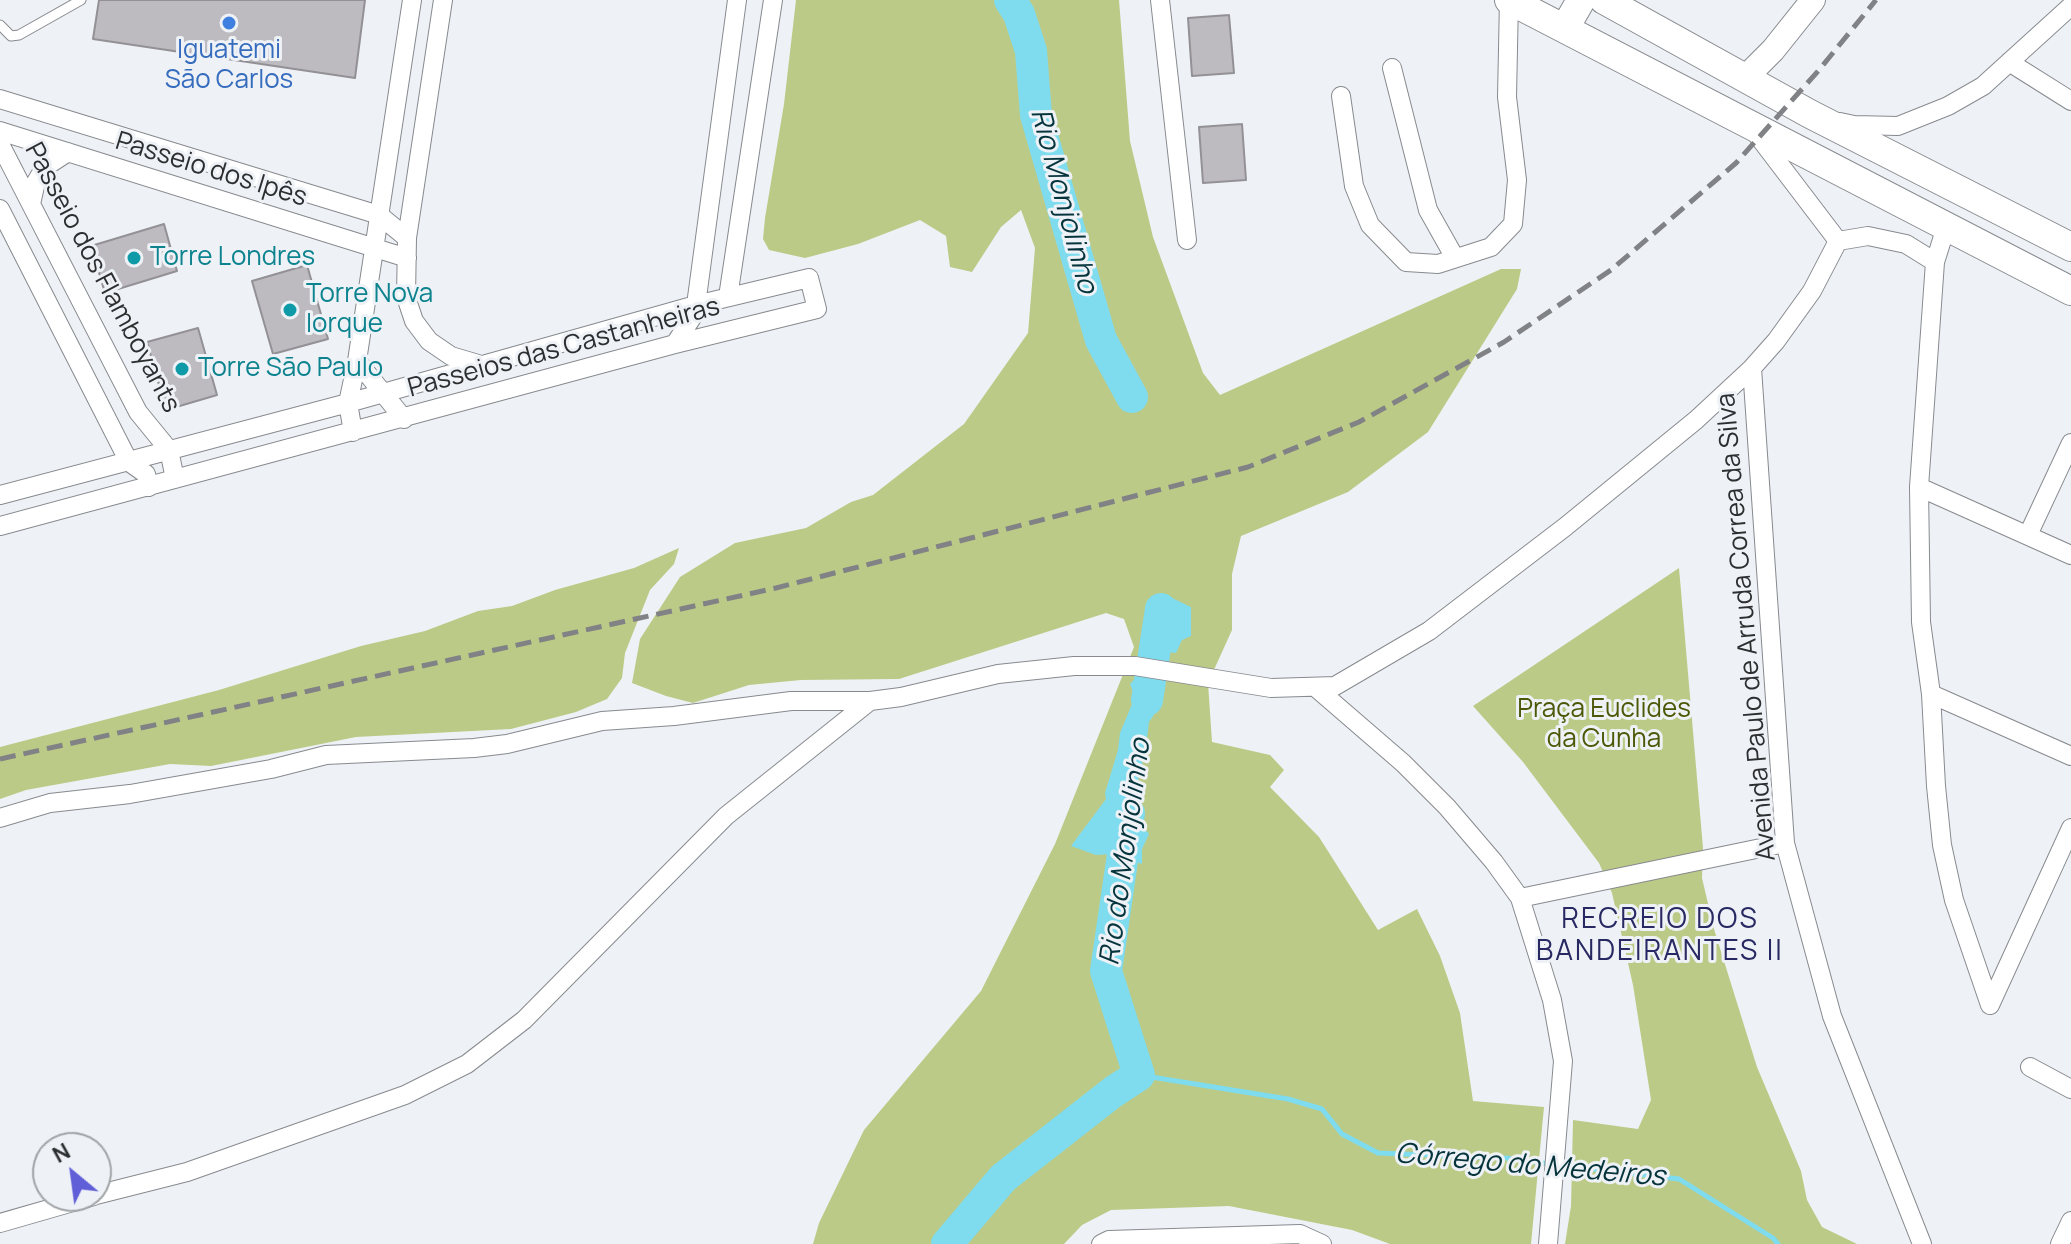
<!DOCTYPE html>
<html>
<head>
<meta charset="utf-8">
<style>
  body { margin:0 }
  #map { position:relative; width:2071px; height:1244px; overflow:hidden; background:#eef2f6; font-family:Manrope,sans-serif }
  canvas { display:block }
  .north { position:absolute; left:32px; top:1132px; width:80px; height:80px; box-sizing:border-box; background:#eef2f6; border:2px solid #a1a4a7; border-radius:50%; rotate:331deg; font-size:22px; font-weight:700; line-height:32px; text-align:center; color:#2d2e30 }
  .north::after { content:''; display:block; margin:auto; width:28px; height:36px; background:#605fd8; clip-path:polygon(50% 0,100% 100%,50% 72%,0 100%) }
</style>
</head>
<body>
<div id="map">
<canvas width="2071" height="1244"></canvas>
<div class="north">N</div>
</div>
<script>
const c = document.querySelector('canvas').getContext('2d');
c.lineJoin = 'round';
function fill(path, color) { c.fillStyle = color; c.fill(path, 'evenodd'); }
const shape = rows => new Path2D(rows.map(r => 'M' + r).join(''));
function stroke(path, color, width, dash) { c.strokeStyle = color; c.lineWidth = width; c.lineCap = dash ? 'butt' : 'round'; c.setLineDash(dash || []); c.stroke(path); }
function write(font, color, halo, rows, align = 'center') {
  c.font = font + ' Manrope,sans-serif'; c.lineWidth = 6; c.setLineDash([]); c.textBaseline = 'middle'; c.strokeStyle = halo; c.fillStyle = color; for (const [text, x, y, turn = 0] of rows) {
    c.save(); c.translate(x, y); c.rotate((+turn || 0) * Math.PI / 180); c.textAlign = isNaN(turn) ? turn : align; if (halo) c.strokeText(text, 0, 0); c.fillText(text, 0, 0); c.restore();
  }
}
const green = shape([
  [796,0,1119,0,1130,141,1153,237,1203,373,1220,395,1501,269,1521,269,1517,289,1428,432,1348,492,1241,536,1232,574,1232,630,1208,683,1212,742,1270,755,1284,770,1270,787,1319,837,1378,930,1417,909,1440,956,1460,1013,1473,1101,1544,1107,1531,1244,1390,1244,1352,1230,1229,1206,1111,1210,1082,1225,1064,1244,813,1244,819,1223,864,1130,981,991,1055,844,1134,647,1124,619,1106,613,899,679,801,680,749,685,693,703,666,696,632,683,640,639,680,577,735,543,806,528,851,502,873,495,964,424,1028,333,1035,248,1021,210,1001,227,972,272,950,267,946,236,920,220,858,244,805,258,769,250,763,239,765,218,784,104],
  [679,548,674,564,650,590,625,653,622,678,607,699,576,712,511,729,356,737,211,766,170,764,26,790,0,799,0,747,219,690,361,646,425,631,478,611,512,606,555,590,634,568],
  [1679,568,1703,848,1702,878,1714,929,1757,1067,1801,1171,1807,1200,1822,1227,1857,1244,1565,1244,1571,1206,1573,1120,1638,1129,1651,1100,1633,985,1612,893,1599,863,1523,762,1473,706]
]);
const water = shape([
  [1170,597,1191,607,1191,636,1182,640,1176,653,1161,651,1162,635,1154,621,1155,603],
  [1142,671,1160,672,1161,693,1155,700,1158,709,1149,722,1145,754,1141,759,1143,765,1138,776,1139,782,1135,799,1138,811,1143,813,1142,826,1149,834,1142,849,1142,864,1114,854,1096,855,1071,846,1106,799,1105,793,1118,750,1120,733,1135,697,1130,684]
]);
const stream = shape([
  [1139,1075,1288,1099,1322,1109,1342,1134,1378,1153,1506,1158,1549,1164],
  [1559,1165,1679,1179,1773,1238,1778,1244]
]);
const river = shape([
  [1010,0,1019,14,1031,51,1036,115,1101,340,1132,397],
  [1147,700,1161,609],
  [947,1244,1003,1178,1113,1092,1139,1075,1106,971,1129,813]
]);
const building = shape([
  [99,0,365,0,355,78,93,39,99,0],
  [1229,15,1234,73,1192,76,1188,18,1229,15],
  [1242,124,1246,180,1203,183,1199,127,1242,124],
  [164,224,177,271,105,293,91,246,164,224],
  [307,265,328,339,273,354,252,281,307,265],
  [198,328,217,395,166,410,147,342,198,328]
]);
const lane = shape([
  [0,25,11,36,19,35,81,0]
]);
const street = shape([
  [443,0,407,238,406,297,414,321,429,341,451,356,478,364],
  [1160,0,1187,240],
  [2009,62,2071,101],
  [1392,68,1428,210,1455,258],
  [1341,96,1354,186,1370,225,1406,262,1438,264,1491,247,1513,224,1517,180,1507,97,1509,0],
  [0,99,379,215,407,238],
  [1840,122,1854,125,1898,126,1948,106,1983,86,2071,6],
  [0,131,407,258],
  [1755,132,1838,241],
  [0,144,138,412,169,450,175,479],
  [31,204,36,182,45,167,68,152],
  [0,209,129,462,146,474,149,487],
  [1946,227,1935,262,1919,487,1921,622,1931,694,1936,786,1942,845,1954,900,1990,1005],
  [1838,241,1868,236,1906,244,1935,262],
  [728,297,773,0],
  [675,344,693,316,696,305,737,0],
  [357,361,404,419],
  [1752,368,1785,843,1832,1016,1922,1244],
  [353,432,348,403,357,361,412,0],
  [1919,487,2071,555],
  [0,495,348,403,696,305,809,278,817,309,675,344,0,526],
  [2028,535,2071,443],
  [1315,687,1403,763,1447,807,1494,862,1520,898,1552,1000,1563,1061,1548,1244],
  [1931,694,2071,756],
  [0,818,50,803,130,794,271,769,326,755,474,748,507,744,602,721,674,716,791,701,870,701],
  [1520,898,1785,843],
  [1990,1005,2071,828],
  [2030,1067,2071,1089],
  [96,1195,187,1172,405,1095,467,1064,524,1020,726,816,870,701,901,697,998,674,1074,666,1135,666,1271,688,1335,686,1429,631,1565,527,1696,420,1752,368,1776,341,1812,291,1838,241],
  [0,1223,94,1196],
  [1101,1244,1109,1240,1300,1234,1322,1244],
  [2060,1244,2071,1221]
]);
const secondary = shape([
  [1745,78,1773,50,1813,0]
]);
const primary = shape([
  [1509,0,2071,291],
  [1604,0,1810,114,2071,247],
  [1565,28,1581,0]
]);
const rail = shape([
  [0,759,776,588,1248,467,1359,422,1504,342,1611,270,1736,163,1819,70,1876,0]
]);
const markers = [
  [229,23,8,"#3f7fe0"],
  [134,258,8,"#0f9aa8"],
  [290,310,8,"#0f9aa8"],
  [182,369,8,"#0f9aa8"]
];
const shopNames = [
  ["Iguatemi",229,51],
  ["São Carlos",229,81]
];
const streetNames = [
  ["Passeio dos Ipês",211,170,17],
  ["Passeio dos Flamboyants",102,278,62],
  ["Passeios das Castanheiras",564,348,-15],
  ["Avenida Paulo de Arruda Correa da Silva",1747,627,-95]
];
const cultureNames = [
  ["Torre Londres",150,258],
  ["Torre Nova",306,295],
  ["Iorque",306,325],
  ["Torre São Paulo",198,369]
];
const parkNames = [
  ["Praça Euclides",1604,710],
  ["da Cunha",1604,740]
];
const waterNames = [
  ["Rio Monjolinho",1063,201,75],
  ["Rio do Monjolinho",1126,852,-82],
  ["Córrego do Medeiros",1530,1166,5]
];
const neighbourhoodNames = [
  ["RECREIO DOS",1660,920],
  ["BANDEIRANTES II",1660,952]
];
fill(green, '#bcca87');
fill(water, '#7fdcee');
stroke(stream, '#7fdcee', 5);
stroke(river, '#7fdcee', 32);
fill(building, '#bdbbc0');
stroke(building, '#939195', 2);
stroke(lane, '#878a8e', 11);
stroke(street, '#878a8e', 20);
stroke(secondary, '#878a8e', 26);
stroke(primary, '#878a8e', 30);
stroke(lane, '#fff', 9);
stroke(street, '#fff', 18);
stroke(secondary, '#fff', 24);
stroke(primary, '#fff', 28);
stroke(rail, '#808285', 5, [16, 8]);
for (const [x, y, r, color] of markers) { const dot = new Path2D(); dot.arc(x, y, r, 0, 2 * Math.PI); c.fillStyle = color; c.fill(dot); stroke(dot, '#eef2f6', 3); }
write('26px', '#366cbe', '#eef2f6', shopNames);
write('26px', '#2d2e30', '#eef2f6', streetNames);
write('26px', '#0d838f', '#eef2f6', cultureNames, 'left');
write('26px', '#4d5807', '#eef2f6', parkNames);
write('italic 28px', '#06343c', '#eef2f6', waterNames);
c.letterSpacing = '2px';
write('28px', '#282862', '#eef2f6', neighbourhoodNames);
c.letterSpacing = '0px';
</script>
</body>
</html>
